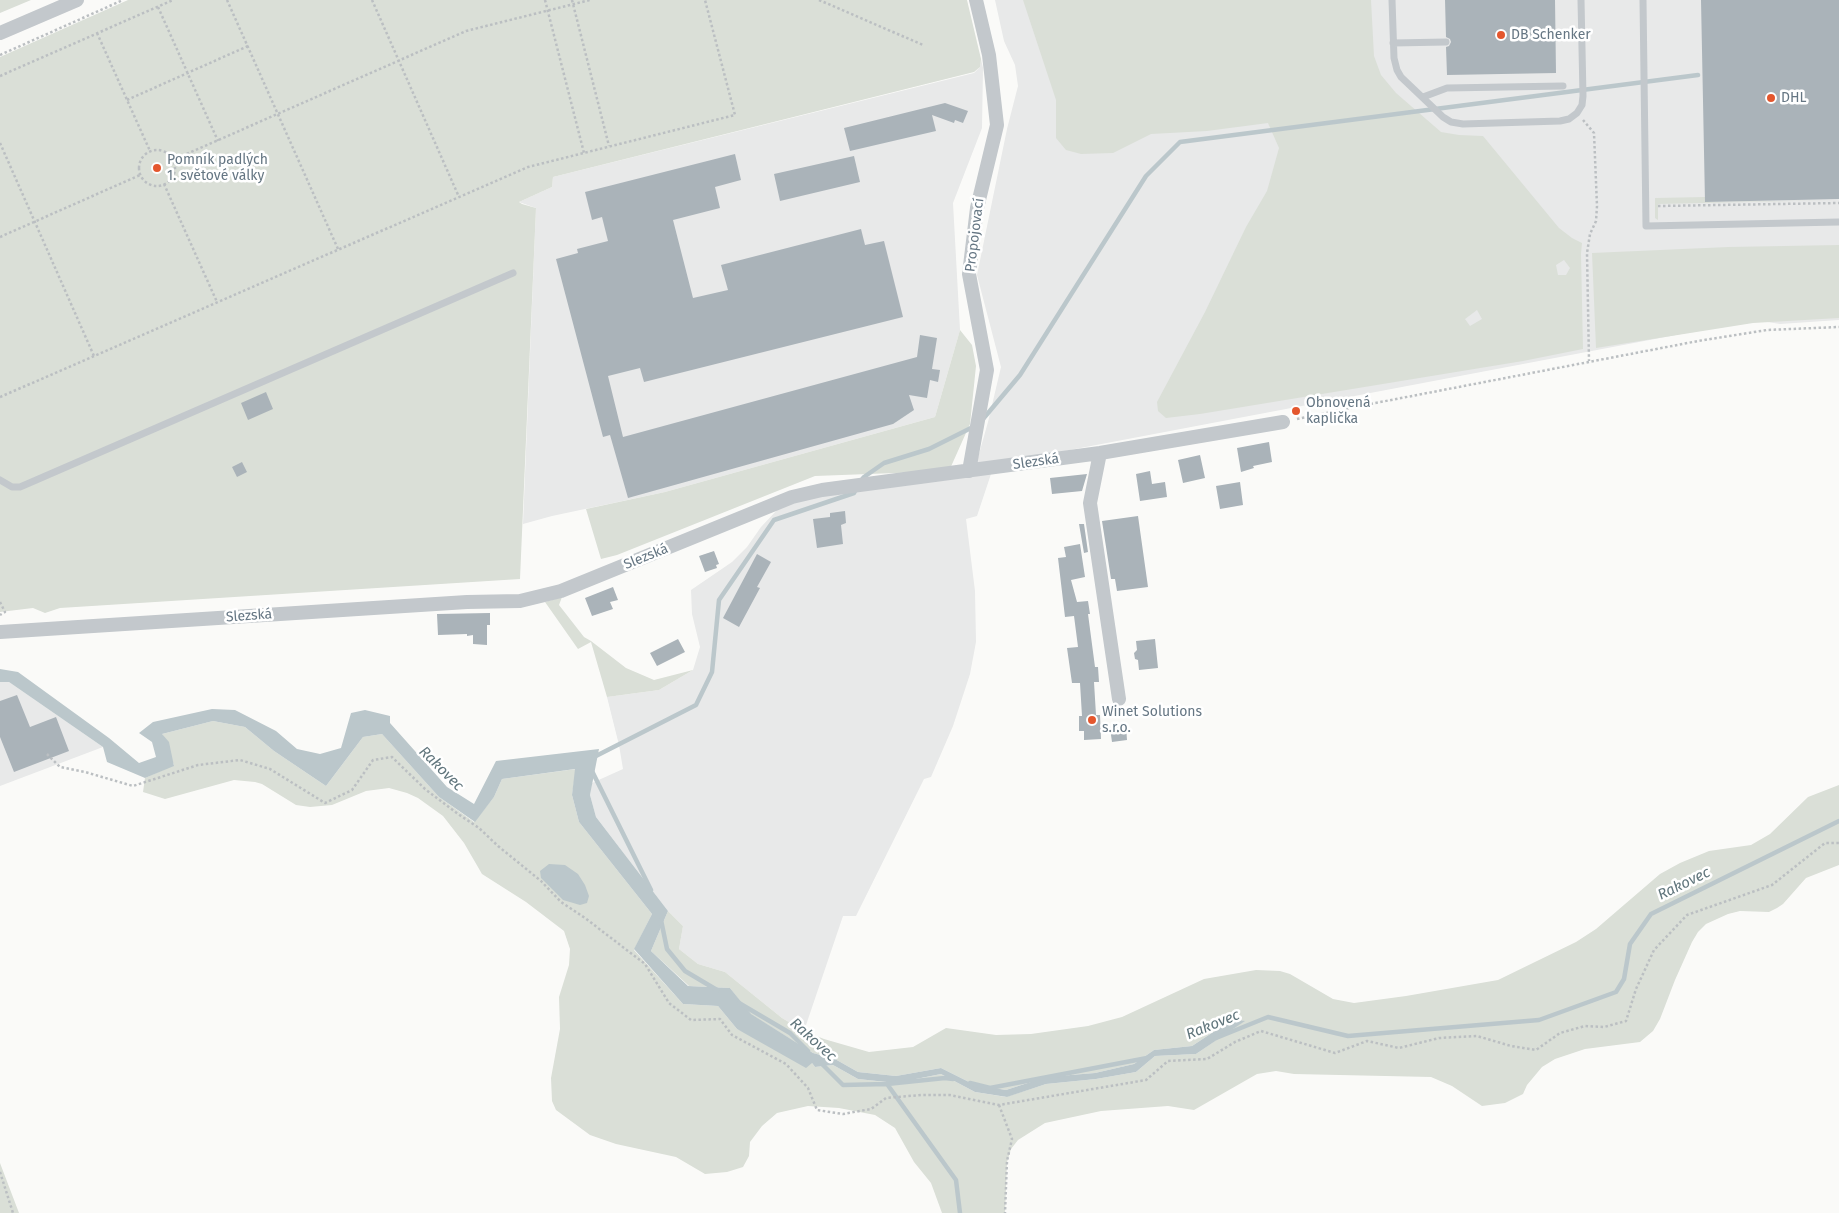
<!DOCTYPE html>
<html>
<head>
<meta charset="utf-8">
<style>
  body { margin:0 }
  canvas { display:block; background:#fafaf8 }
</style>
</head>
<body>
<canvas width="1839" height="1213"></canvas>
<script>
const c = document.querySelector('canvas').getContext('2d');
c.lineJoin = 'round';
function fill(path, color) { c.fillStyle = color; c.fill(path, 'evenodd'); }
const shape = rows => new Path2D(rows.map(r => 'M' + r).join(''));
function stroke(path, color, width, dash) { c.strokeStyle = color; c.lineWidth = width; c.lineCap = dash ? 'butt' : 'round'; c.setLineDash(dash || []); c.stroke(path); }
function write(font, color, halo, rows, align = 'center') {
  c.font = font + ' "Fira Sans",sans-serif'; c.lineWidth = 5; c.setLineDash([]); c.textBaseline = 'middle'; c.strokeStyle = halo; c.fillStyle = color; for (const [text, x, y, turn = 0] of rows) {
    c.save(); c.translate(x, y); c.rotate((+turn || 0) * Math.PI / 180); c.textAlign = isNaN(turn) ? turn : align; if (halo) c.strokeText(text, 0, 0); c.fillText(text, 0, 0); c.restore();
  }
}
const built = shape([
  [995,0,1839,0,1839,320,1780,324,1755,320,975,468,988,422,1001,367,977,275,1007,129,1018,86,1015,65,1004,41],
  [981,59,983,68,982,128,953,203,960,330,935,417,665,492,552,516,523,524,536,208,519,202,552,187,553,177,974,73,980,67],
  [991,474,977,516,966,519,975,591,976,642,970,674,953,726,931,777,924,779,856,916,843,916,804,1031,782,1018,725,972,698,964,679,949,683,926,668,911,596,817,590,795,592,783,623,769,619,745,607,697,659,690,693,670,700,647,692,614,691,590,732,562,747,547,761,527,777,510,793,500],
  [0,682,9,682,103,747,0,786]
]);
const green = shape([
  [0,0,31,0,0,13],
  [128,0,967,0,981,59,980,67,974,72,553,177,552,187,519,202,522,204,536,208,520,579,60,608,45,613,33,608,0,612,0,57],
  [1023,0,1371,0,1374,56,1381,75,1396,93,1441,132,1459,135,1483,136,1559,228,1572,238,1582,243,1581,254,1583,349,1523,361,1200,414,1166,418,1158,411,1157,402,1205,312,1246,227,1267,191,1279,148,1268,123,1207,131,1151,134,1113,153,1081,154,1066,150,1056,138,1056,100],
  [1564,260,1570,268,1566,275,1558,275,1556,265],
  [1477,310,1482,319,1470,326,1465,319],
  [1705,197,1706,202,1839,200,1658,204,1658,220,1655,218,1655,198],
  [1839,245,1839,318,1753,323,1596,348,1592,253,1728,247],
  [960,330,972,345,976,366,970,424,949,471,815,476,617,555,601,559,586,509,665,492,935,417],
  [562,597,559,605,584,637,591,641,626,668,654,680,693,670,659,690,607,697,591,642,578,649,545,602],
  [213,721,245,727,274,751,326,786,363,737,382,734,439,797,474,822,494,797,502,779,576,769,572,795,579,822,652,914,634,950,683,1004,718,1006,737,1029,812,1063,815,1067,833,1065,858,1079,896,1083,941,1074,975,1092,1006,1097,1046,1084,1096,1079,1136,1072,1155,1056,1196,1054,1244,1021,1233,1019,1192,1046,1154,1050,1134,1064,1095,1073,1046,1077,1006,1090,975,1085,941,1068,896,1076,858,1072,835,1059,813,1053,750,1014,730,988,689,986,651,951,668,911,683,926,679,949,698,964,725,972,782,1018,804,1031,824,1039,869,1052,913,1047,946,1028,996,1035,1031,1034,1088,1026,1122,1017,1204,979,1256,970,1280,971,1290,974,1333,999,1354,1003,1406,996,1498,980,1576,942,1596,929,1660,874,1680,863,1709,851,1751,845,1770,834,1808,797,1839,785,1839,865,1806,878,1783,904,1777,908,1769,912,1740,911,1728,914,1706,924,1698,932,1692,942,1675,980,1660,1019,1653,1031,1640,1042,1585,1049,1555,1059,1542,1067,1527,1085,1523,1094,1505,1103,1482,1106,1452,1086,1431,1077,1294,1074,1276,1071,1257,1074,1194,1110,1168,1106,1101,1111,1045,1123,1018,1140,1011,1149,1007,1162,1005,1213,942,1213,931,1183,914,1162,895,1128,875,1115,839,1108,808,1106,777,1113,762,1126,750,1142,749,1156,743,1167,727,1172,705,1174,676,1157,616,1144,590,1135,556,1110,552,1101,551,1078,560,1029,559,997,569,965,570,949,564,931,526,902,482,874,464,843,443,816,418,798,407,793,389,788,366,791,332,805,310,807,296,805,262,784,255,782,234,780,165,799,143,792,145,778,174,765,162,734],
  [0,1163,19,1213,0,1213]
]);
const water = shape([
  [0,669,18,672,109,738,139,763,156,757,152,742,139,733,153,722,212,709,235,710,276,731,297,749,320,754,341,748,351,713,365,710,390,716,390,723,447,787,474,804,496,761,599,749,590,795,596,817,668,911,651,951,688,986,730,988,751,1014,813,1053,835,1059,858,1072,896,1076,941,1068,975,1085,1006,1090,1046,1077,1095,1073,1134,1064,1154,1050,1192,1046,1233,1019,1245,1021,1196,1054,1155,1056,1136,1072,1096,1079,1046,1084,1007,1097,975,1092,941,1074,896,1083,858,1079,833,1065,815,1067,812,1063,806,1068,737,1029,718,1006,683,1004,634,949,652,914,579,822,572,795,575,769,502,779,494,797,475,822,439,797,382,734,363,737,326,786,274,751,245,727,213,721,162,734,169,742,174,766,145,778,107,762,103,747,9,682,0,682],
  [549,864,565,865,578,874,585,885,589,896,587,903,580,905,563,900,541,878,540,871]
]);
const stream = shape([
  [983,419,1020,375,1146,176,1180,142,1698,75],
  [860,482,864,477,884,463,929,449,973,427],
  [594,757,696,705,712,672,719,600,774,520,854,493,856,489],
  [592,771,651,890],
  [661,920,667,949,685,971,717,990],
  [739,1003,790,1033,808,1051],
  [1216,1038,1268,1017,1348,1036,1539,1020,1616,992,1624,979,1630,944,1651,914,1839,821],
  [821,1063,843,1085,887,1084,945,1078,953,1079],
  [970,1083,990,1088,1147,1058],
  [887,1084,956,1180,960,1213]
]);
const building = shape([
  [1445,0,1555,0,1556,73,1447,75,1446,47,1449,46,1451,42,1450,39,1446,37],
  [1701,0,1839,0,1839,199,1705,202],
  [945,103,968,111,963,123,955,120,954,123,932,115,936,131,850,151,844,128],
  [735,154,741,180,715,187,720,208,673,220,693,298,728,290,721,265,861,229,865,245,884,241,903,317,644,382,640,368,608,376,623,437,917,357,920,335,937,338,932,369,940,370,938,382,930,380,927,398,909,395,914,410,893,424,628,498,610,435,603,437,556,259,578,253,577,249,608,241,602,217,592,220,585,192],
  [854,156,860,182,780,201,774,174],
  [266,392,273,409,248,420,241,403],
  [1269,442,1272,462,1253,466,1254,468,1241,472,1237,448],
  [1200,455,1205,478,1183,483,1178,460],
  [242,462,247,472,237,477,232,467],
  [1150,471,1152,484,1165,482,1167,497,1140,501,1136,474],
  [1087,474,1082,491,1052,494,1050,478],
  [1240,482,1243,505,1220,509,1216,486],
  [845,511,846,523,841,525,843,544,817,548,813,519,830,517,830,513],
  [1138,516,1148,587,1117,591,1115,579,1111,579,1102,521],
  [1079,524,1084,524,1088,552,1084,553],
  [1080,544,1085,577,1071,580,1077,602,1088,601,1090,614,1088,614,1095,667,1098,667,1099,682,1094,682,1096,715,1100,715,1101,739,1084,740,1084,731,1079,731,1079,716,1082,716,1080,683,1072,683,1067,648,1078,647,1074,616,1065,617,1058,558,1066,557,1064,547],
  [714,551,719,564,716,565,717,568,705,572,699,556],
  [757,554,771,562,757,587,760,588,739,627,723,618],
  [613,587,618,600,610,602,613,609,592,616,585,598],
  [490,613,490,625,487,625,487,645,473,644,473,635,467,636,467,634,438,635,437,614],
  [678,639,685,652,657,666,650,653],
  [1155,639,1158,668,1139,670,1138,660,1135,659,1134,653,1137,650,1136,641],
  [17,695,30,727,56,717,69,751,14,772,0,737,0,701],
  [1126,726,1127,740,1112,742,1110,728]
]);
const path = shape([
  [227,0,338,249],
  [372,0,459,197],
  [545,0,584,153],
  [572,0,609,146],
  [819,0,923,45],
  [158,7,218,141],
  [97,33,150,151],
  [0,55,123,0],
  [0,76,173,0],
  [127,100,248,46],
  [1583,120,1594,133,1597,206,1596,221,1590,234,1587,253,1589,361],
  [0,143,94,356],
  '139 168a18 18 0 1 1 36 0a18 18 0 1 1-36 0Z',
  [173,160,466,31,590,0],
  [164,184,217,302],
  [1658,206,1839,203],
  [0,237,140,175],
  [0,397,528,167,735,115,705,0],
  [1297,419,1365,405,1698,341,1767,330,1839,327],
  [0,602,5,612,0,615],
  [47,754,60,767,85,772,133,786,198,765,240,760,270,769,325,803,352,790,373,760,392,757,425,789,458,814,479,828,498,846,541,881,561,902,585,918,645,964,669,1003,691,1020,720,1019,732,1035,786,1064,808,1088,817,1110,843,1114,871,1109,886,1098,921,1095,950,1095,999,1105,1146,1080,1168,1061,1207,1059,1235,1042,1261,1031,1335,1053,1367,1041,1399,1048,1439,1038,1477,1036,1511,1046,1536,1050,1560,1033,1585,1026,1604,1027,1626,1021,1636,989,1654,950,1687,915,1772,885,1825,843,1839,843],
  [999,1105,1012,1139,1007,1161,1005,1213],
  [0,1172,13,1213]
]);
const lane = shape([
  [1392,0,1394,58,1397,70,1401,77,1443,117,1451,122,1463,124,1560,121,1569,119,1577,113,1582,105,1583,96,1581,0],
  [1643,0,1646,226,1839,222],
  [1393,43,1446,42],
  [1423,97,1447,88,1563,86],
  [0,480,12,487,20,487,27,484,513,273]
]);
const street = shape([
  [0,33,77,0],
  [1100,453,1090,503,1119,699],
  [969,471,987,370,969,274,977,208,997,125,989,55,976,0],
  [0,632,467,602,520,601,561,591,792,497,822,490,1100,453,1283,422]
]);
const markers = [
  [1501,35,5,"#e4572e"],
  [1771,98,5,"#e4572e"],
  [157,168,5,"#e4572e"],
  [1296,411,5,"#e4572e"],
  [1092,720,5,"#e4572e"]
];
const poiNames = [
  ["DB Schenker",1511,35],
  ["DHL",1781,98],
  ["Pomník padlých",167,160],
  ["1. světové války",167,176],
  ["Obnovená",1306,403],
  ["kaplička",1306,419],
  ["Winet Solutions",1102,712],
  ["s.r.o.",1102,728]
];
const streetNames = [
  ["Propojovací",975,235,-83],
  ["Slezská",1036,462,-8],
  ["Slezská",646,557,-22],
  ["Slezská",249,616,-4]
];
const waterNames = [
  ["Rakovec",441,769,45],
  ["Rakovec",1684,884,-26],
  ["Rakovec",1213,1025,-22],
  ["Rakovec",813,1040,42]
];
fill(built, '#e8e9e9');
fill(green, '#dadfd7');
fill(water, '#bbc7cb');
stroke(stream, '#bbc7cb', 4.5);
fill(building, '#aab3b9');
stroke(path, '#bbbfc2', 2.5, [2.5, 2.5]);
stroke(lane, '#c3c8cc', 7);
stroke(street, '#c3c8cc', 14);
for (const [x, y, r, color] of markers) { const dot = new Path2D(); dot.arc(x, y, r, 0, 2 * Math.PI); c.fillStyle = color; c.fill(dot); stroke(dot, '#fff', 2); }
write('14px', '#657683', '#fff', poiNames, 'left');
write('14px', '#657683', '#fff', streetNames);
write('italic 15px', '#60757c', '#fff', waterNames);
</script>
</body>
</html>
